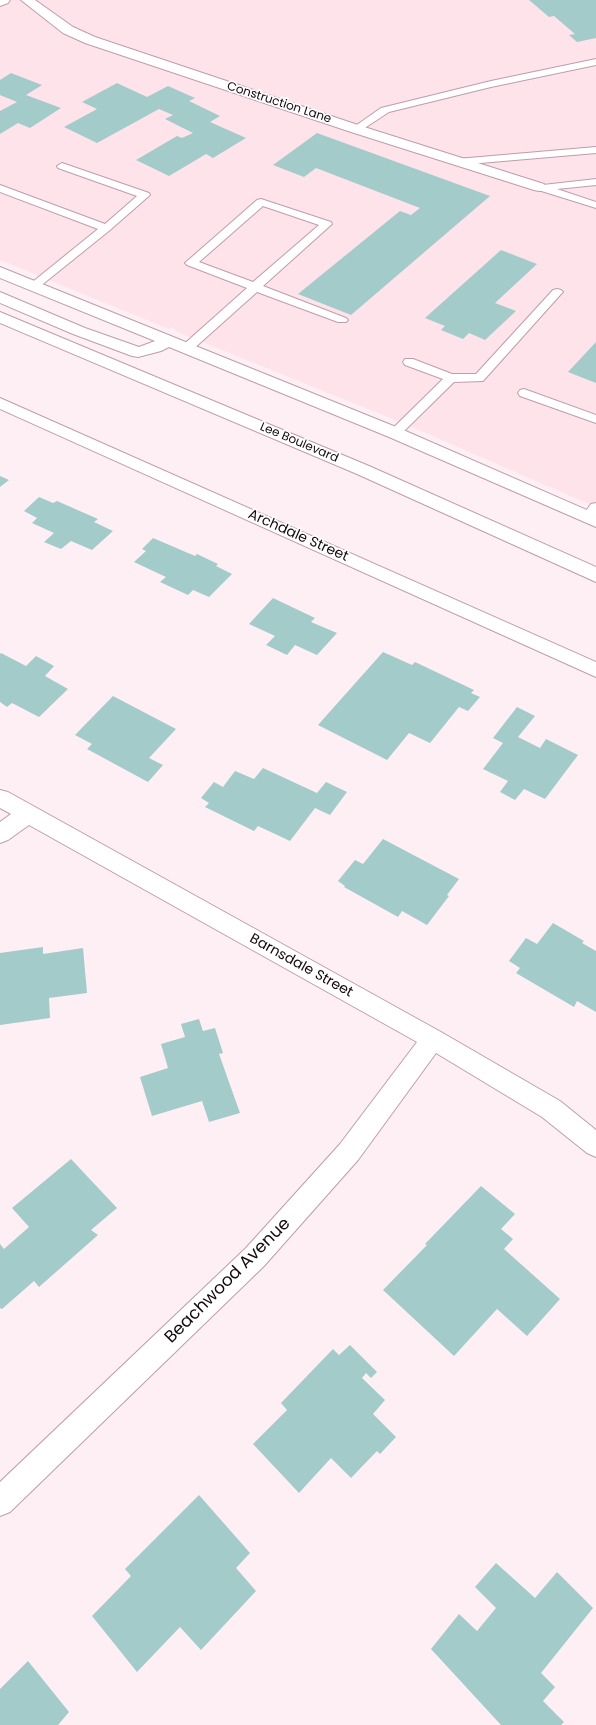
<!DOCTYPE html>
<html>
<head>
<meta charset="utf-8">
<style>
  body { margin:0 }
  canvas { display:block; background:#feeff4 }
</style>
</head>
<body>
<canvas width="596" height="1725"></canvas>
<script>
const c = document.querySelector('canvas').getContext('2d');
c.lineJoin = 'round';
function fill(path, color) { c.fillStyle = color; c.fill(path, 'evenodd'); }
const shape = rows => new Path2D(rows.map(r => 'M' + r).join(''));
function stroke(path, color, width, dash) { c.strokeStyle = color; c.lineWidth = width; c.lineCap = dash ? 'butt' : 'round'; c.setLineDash(dash || []); c.stroke(path); }
function write(font, color, halo, rows, align = 'center') {
  c.font = font + ' Poppins,sans-serif'; c.lineWidth = 3.5; c.setLineDash([]); c.textBaseline = 'middle'; c.strokeStyle = halo; c.fillStyle = color; for (const [text, x, y, turn = 0] of rows) {
    c.save(); c.translate(x, y); c.rotate((+turn || 0) * Math.PI / 180); c.textAlign = isNaN(turn) ? turn : align; if (halo) c.strokeText(text, 0, 0); c.fillText(text, 0, 0); c.restore();
  }
}
const built = shape([
  [0,0,596,0,596,507,405,424,180,333,171,327,169,329,0,260]
]);
const building = shape([
  [529,0,596,0,596,38,577,42,569,35,575,34,554,16,549,17],
  [11,73,42,85,26,95,61,108,30,128,18,123,0,134,0,111,17,102,0,95,0,80],
  [117,83,147,97,168,86,195,98,189,101,220,116,210,122,246,138,213,158,206,154,169,176,136,160,177,136,182,138,193,133,165,119,173,115,159,109,97,143,64,127,97,109,82,102],
  [317,133,490,196,351,315,298,294,400,211,411,215,420,208,316,168,304,177,273,165],
  [501,250,537,264,495,303,516,311,485,340,469,333,463,339,441,330,445,326,425,318],
  [596,342,596,383,568,372],
  [0,476,9,480,0,487],
  [39,497,53,503,57,501,98,519,94,522,113,531,92,550,71,541,61,549,44,542,54,533,32,523,37,518,24,511],
  [153,538,195,556,197,554,218,564,216,566,232,574,209,597,193,590,188,595,160,582,166,577,134,562,146,551,142,549],
  [273,598,315,618,311,622,337,633,317,655,295,645,287,655,266,645,275,636,249,624],
  [383,652,412,665,415,662,474,690,471,693,480,697,468,711,459,707,430,743,409,733,387,760,318,725],
  [1,653,26,666,36,656,54,666,45,676,68,689,39,717,12,703,7,707,0,702,0,654],
  [113,696,176,729,149,758,163,765,148,782,87,749,92,744,75,735],
  [517,707,535,716,518,737,540,748,546,739,578,755,545,799,524,789,515,800,500,792,508,781,483,769,503,743,493,738],
  [263,768,317,793,326,782,347,792,330,815,315,808,290,841,258,826,254,831,205,807,209,803,201,798,214,782,223,787,235,771,254,779],
  [383,839,459,879,447,895,449,896,427,925,402,911,398,917,344,887,345,886,338,881,355,860,363,864],
  [553,923,584,941,582,943,596,951,596,1012,577,1001,574,1007,516,973,520,968,509,961,526,938,537,944],
  [43,947,43,954,83,948,87,993,49,998,50,1018,0,1025,0,953],
  [199,1019,203,1031,215,1028,223,1053,219,1054,240,1113,209,1122,202,1101,152,1116,140,1077,168,1068,161,1044,185,1037,181,1024],
  [71,1159,117,1208,91,1230,98,1235,39,1287,34,1281,2,1309,0,1308,0,1244,4,1249,29,1227,12,1208],
  [481,1186,515,1214,501,1229,513,1239,504,1249,560,1299,527,1336,497,1309,454,1356,383,1290,427,1245,425,1244],
  [350,1345,377,1372,371,1378,366,1373,362,1378,385,1400,373,1414,396,1437,380,1454,377,1451,351,1478,331,1458,299,1493,253,1444,287,1410,281,1403,333,1349,339,1355],
  [199,1495,250,1553,236,1568,256,1591,201,1650,180,1627,137,1672,92,1616,131,1576,125,1569],
  [496,1563,535,1598,557,1572,593,1608,541,1673,555,1687,543,1701,564,1722,561,1725,501,1725,431,1649,459,1614,477,1631,496,1608,475,1587],
  [28,1661,69,1712,58,1725,0,1725,0,1689]
]);
const lane = shape([
  [596,59,596,65,491,87,389,112,360,131,356,132,351,129,381,108,491,81,596,59],
  [596,147,596,153,457,165,452,162,457,159,596,147],
  [62,163,149,193,150,195,110,230,38,288,34,289,30,288,28,286,30,284,98,229,0,192,0,185,105,224,137,196,58,168,57,166,62,163],
  [596,179,596,185,557,189,596,202,596,208,535,189,534,187,539,184,543,185,596,179],
  [261,199,331,222,332,224,263,286,346,318,348,320,346,322,338,322,257,292,191,351,183,351,181,348,183,345,247,288,187,265,185,263,257,200,261,199],
  [263,206,319,225,253,282,199,262,263,206],
  [557,289,561,290,563,292,561,294,483,381,454,382,399,436,391,436,389,433,391,430,443,379,405,365,403,362,405,359,413,359,452,374,476,374,553,290,557,289],
  [524,389,596,415,596,423,520,396,518,393,520,390,524,389],
  [596,503,596,517,593,521,588,522,583,521,581,518,583,515,591,504,596,503]
]);
const street = shape([
  [0,0,10,0,8,3,0,6,0,0],
  [21,0,35,0,73,27,95,37,361,126,544,184,546,187,544,190,539,191,534,190,351,132,85,43,63,33,21,0],
  [0,398,596,662,596,677,0,409,0,398],
  [0,790,8,792,441,1032,560,1101,596,1130,596,1157,587,1153,542,1117,436,1053,358,1160,264,1266,10,1512,0,1516,0,1482,246,1248,340,1144,417,1042,29,825,8,840,0,843,0,822,11,814,0,808,0,790]
]);
const secondary = shape([
  [0,267,401,429,596,514,596,527,389,437,169,347,161,351,138,357,132,356,73,334,0,303,0,292,85,328,139,347,155,341,0,278,0,267],
  [0,312,369,466,596,567,596,582,357,474,0,323,0,312]
]);
const farStreetnames = [
  ["Construction Lane",279,103,18],
  ["Lee Boulevard",299,443,23]
];
const streetNames = [
  ["Archdale Street",298,536,24],
  ["Barnsdale Street",301,966,29]
];
const nearStreetnames = [
  ["Beachwood Avenue",228,1281,-45]
];
fill(built, '#fee3eb');
fill(building, '#a3cbc9');
stroke(lane, '#bf9da8', 2);
stroke(street, '#bf9da8', 2);
stroke(secondary, '#bf9da8', 2);
fill(lane, '#fff');
fill(street, '#fff');
fill(secondary, '#fff');
write('12px', '#14090d', '#fff', farStreetnames);
write('14px', '#14090d', '#fff', streetNames);
write('17px', '#14090d', '#fff', nearStreetnames);
</script>
</body>
</html>
